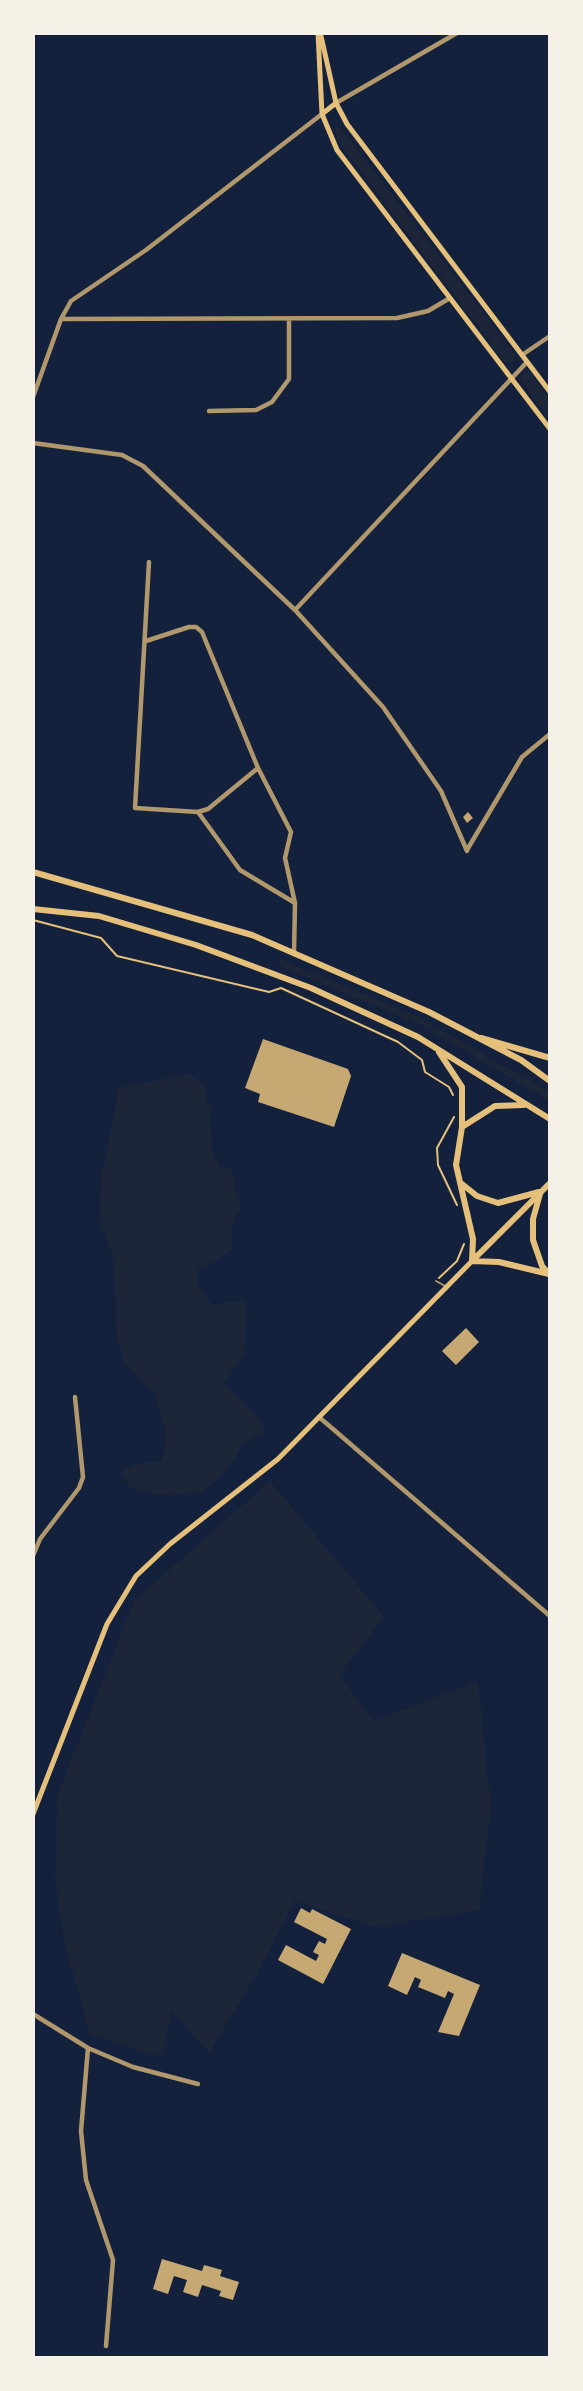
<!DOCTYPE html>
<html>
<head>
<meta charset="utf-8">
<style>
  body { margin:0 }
  #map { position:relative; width:583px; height:2391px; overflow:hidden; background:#14213d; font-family:"PT Sans Narrow",sans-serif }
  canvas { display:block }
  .frame { position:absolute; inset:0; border:35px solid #f6f1e7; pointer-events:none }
</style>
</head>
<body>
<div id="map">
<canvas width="583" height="2391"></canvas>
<div class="frame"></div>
</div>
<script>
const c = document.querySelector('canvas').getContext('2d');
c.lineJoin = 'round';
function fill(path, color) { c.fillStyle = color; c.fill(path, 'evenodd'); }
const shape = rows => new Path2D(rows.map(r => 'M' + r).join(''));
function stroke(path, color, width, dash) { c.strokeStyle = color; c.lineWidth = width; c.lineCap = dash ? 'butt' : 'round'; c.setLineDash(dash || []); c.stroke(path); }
const green = shape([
  [340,127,515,354,514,362,505,362,337,140,335,129],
  [525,371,529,372,550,399,550,420,521,380,520,376],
  [282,960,419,1017,550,1092,550,1101,417,1023,277,965],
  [189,1074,203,1084,210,1110,212,1150,219,1167,232,1168,237,1198,242,1208,233,1221,232,1250,197,1271,198,1283,212,1305,244,1300,247,1304,245,1354,224,1383,256,1415,266,1431,243,1445,225,1473,201,1493,160,1495,129,1487,120,1472,135,1464,162,1461,167,1435,155,1395,124,1362,117,1335,113,1257,99,1218,101,1179,119,1088],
  [270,1481,384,1617,339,1675,373,1721,478,1681,491,1806,479,1910,376,1927,295,1901,255,1978,209,2053,172,2011,162,2057,90,2034,65,1946,55,1882,57,1796,134,1601]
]);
const building = shape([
  [468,812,473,818,467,823,463,817],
  [263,1039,348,1069,351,1076,334,1127,258,1102,260,1094,245,1088],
  [466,1328,479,1342,456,1365,442,1351],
  [301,1908,310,1913,312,1909,351,1929,323,1984,278,1960,286,1945,316,1961,319,1955,313,1952,319,1941,325,1944,327,1939,294,1922],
  [402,1953,480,1985,459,2036,438,2032,454,1994,448,1991,445,1998,418,1987,421,1980,415,1977,407,1995,388,1986],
  [162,2259,202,2271,204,2265,222,2270,220,2276,239,2282,233,2300,219,2296,221,2291,202,2285,198,2297,183,2292,187,2280,174,2276,168,2294,153,2289]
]);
const path = shape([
  [33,920,101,938,117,956,269,992,281,988,398,1042,422,1060,425,1072,449,1087,453,1095],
  [454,1117,437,1148,438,1165,457,1205],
  [439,1278,457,1261,464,1244]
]);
const service = shape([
  [436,1281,445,1286]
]);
const minor = shape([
  [336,103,457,33],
  [61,319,397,318,428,311,450,298],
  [522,355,550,336],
  [33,397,61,319,71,301,146,250,322,114],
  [209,411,256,410,272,402,289,379,289,320],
  [33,443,122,455,143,466,295,610,383,707,441,791,467,851],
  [149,562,135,808,198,812,208,809,258,768],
  [295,610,527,362],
  [146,641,189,627,196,627,202,632,258,768,291,832,285,858,295,903,294,953],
  [198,812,240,870,295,903],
  [467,850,522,757,550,734],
  [319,1417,550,1616],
  [33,1556,40,1539,79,1488,83,1477,75,1397],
  [33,2014,88,2048,133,2067,198,2084],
  [88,2048,81,2131,86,2180,113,2260,106,2346]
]);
const secondary = shape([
  [318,33,322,114,337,150,550,429],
  [321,36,336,103,347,124,550,392],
  [322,114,336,103],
  [33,1814,107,1624,136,1576,170,1544,278,1459,472,1261]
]);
const primary = shape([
  [33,872,252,935,429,1012,521,1060,550,1081],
  [33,909,99,916,196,945,311,988,418,1037,550,1119],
  [481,1038,550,1058],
  [439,1052,462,1087,462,1127,456,1165,473,1239,472,1261],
  [462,1127,495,1106,524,1105],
  [462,1184,477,1196,498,1203,539,1192],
  [540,1194,533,1219,533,1240,542,1266,549,1274],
  [472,1261,550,1183],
  [472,1261,499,1262,549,1274]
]);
fill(green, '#1d2539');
fill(building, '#c6a872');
stroke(path, '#e5c07b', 2);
stroke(service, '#b1986c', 2);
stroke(minor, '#b1986c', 4.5);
stroke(secondary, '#e5c07b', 5);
stroke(primary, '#e5c07b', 6);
</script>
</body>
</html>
